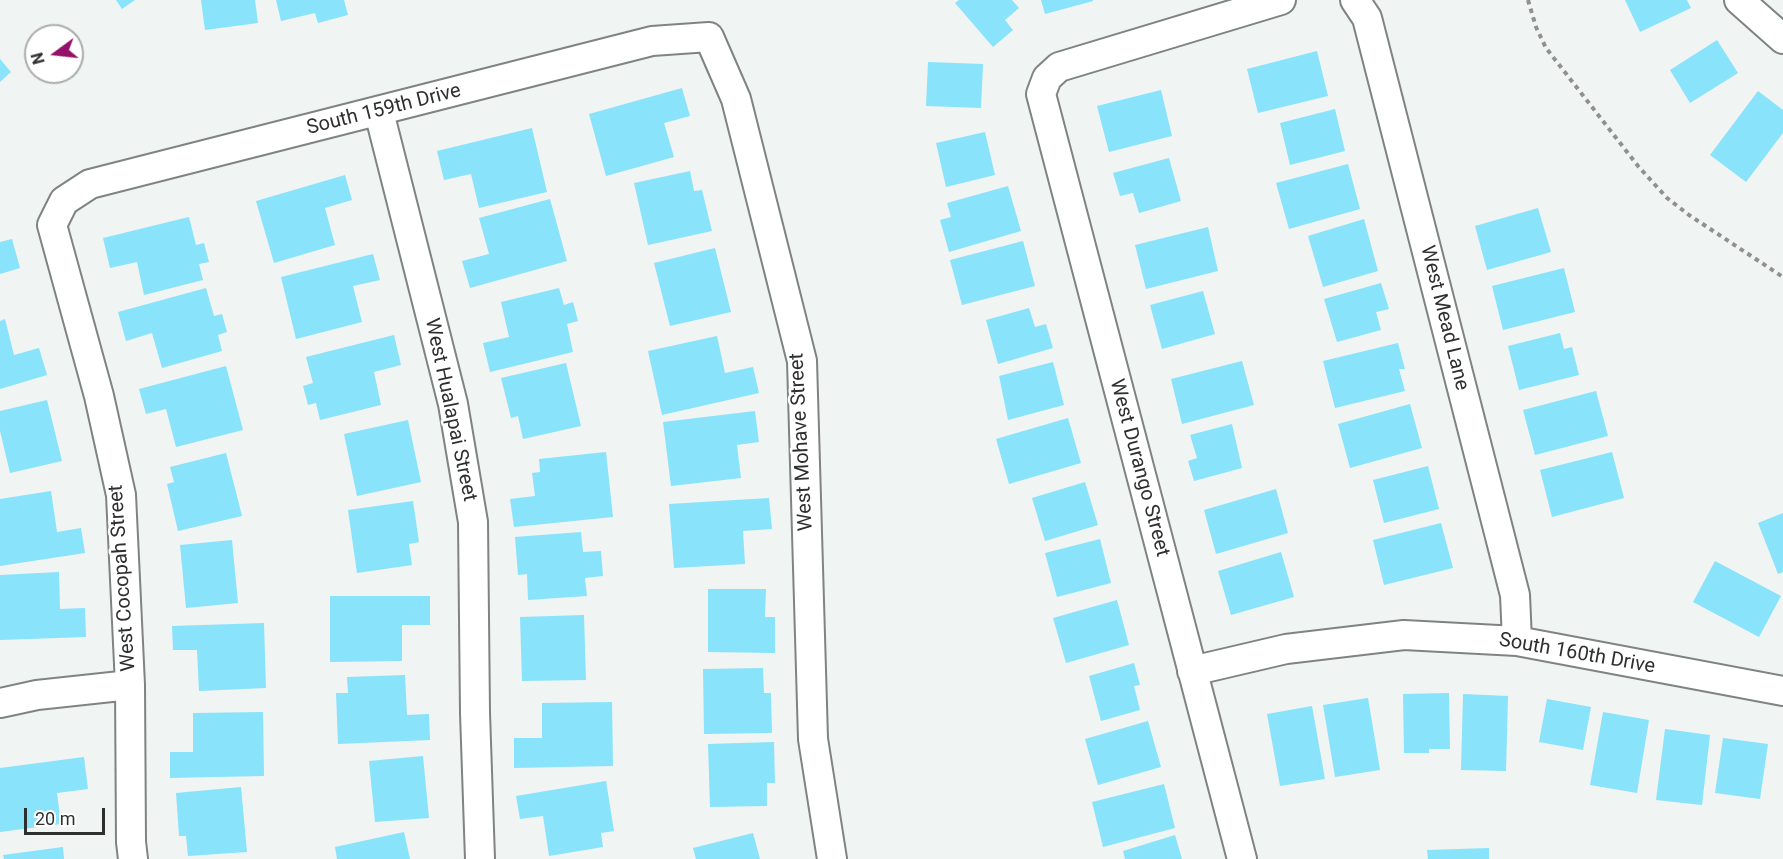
<!DOCTYPE html>
<html>
<head>
<meta charset="utf-8">
<style>
  body { margin:0 }
  #map { position:relative; width:1783px; height:859px; overflow:hidden; background:#f0f4f3; font-family:Roboto,sans-serif }
  canvas { display:block }
  .north { position:absolute; left:24px; top:24px; width:60px; height:60px; box-sizing:border-box; background:#fff; border:2px solid #abacac; border-radius:50%; rotate:255deg; font-size:16px; font-weight:700; line-height:24px; text-align:center; color:#2e302f }
  .north::after { content:''; display:block; margin:auto; width:21px; height:27px; background:#951068; clip-path:polygon(50% 0,100% 100%,50% 72%,0 100%) }
  .scale { position:absolute; left:24px; top:808px; width:81px; height:27px; box-sizing:border-box; border:3px solid #2e302f; border-top:0; padding-left:8px; font-size:18px; line-height:21px; white-space:nowrap; color:#2e302f; -webkit-text-stroke:4px #fff; paint-order:stroke }
</style>
</head>
<body>
<div id="map">
<canvas width="1783" height="859"></canvas>
<div class="north">N</div>
<div class="scale">20 m</div>
</div>
<script>
const c = document.querySelector('canvas').getContext('2d');
c.lineJoin = 'round';
function fill(path, color) { c.fillStyle = color; c.fill(path, 'evenodd'); }
const shape = rows => new Path2D(rows.map(r => 'M' + r).join(''));
function stroke(path, color, width, dash) { c.strokeStyle = color; c.lineWidth = width; c.lineCap = dash ? 'butt' : 'round'; c.setLineDash(dash || []); c.stroke(path); }
function write(font, color, halo, rows, align = 'center') {
  c.font = font + ' Roboto,sans-serif'; c.lineWidth = 5; c.setLineDash([]); c.textBaseline = 'middle'; c.strokeStyle = halo; c.fillStyle = color; for (const [text, x, y, turn = 0] of rows) {
    c.save(); c.translate(x, y); c.rotate((+turn || 0) * Math.PI / 180); c.textAlign = isNaN(turn) ? turn : align; if (halo) c.strokeText(text, 0, 0); c.fillText(text, 0, 0); c.restore();
  }
}
const building = shape([
  [116,0,135,0,122,9],
  [201,0,255,0,258,23,205,30],
  [276,0,344,0,348,15,318,23,315,13,281,21],
  [959,0,1012,0,1019,8,1005,20,1013,30,993,47,955,3],
  [1041,0,1093,0,1093,1,1045,14],
  [1625,0,1687,0,1691,8,1640,32],
  [1717,40,1738,73,1690,103,1670,70],
  [1317,51,1328,96,1258,113,1247,69],
  [0,59,11,72,0,82],
  [928,62,983,64,981,108,926,106],
  [682,88,690,116,664,123,674,157,606,176,589,114],
  [1161,90,1172,136,1109,152,1097,106],
  [1758,91,1783,110,1783,133,1746,182,1710,155],
  [1335,109,1345,151,1290,165,1280,123],
  [532,128,547,192,479,208,471,174,444,180,437,151],
  [985,132,995,175,946,187,936,143],
  [1169,158,1181,201,1139,213,1133,193,1120,196,1113,173],
  [1348,164,1360,209,1289,229,1276,183],
  [690,171,694,191,702,190,712,231,648,245,634,183],
  [345,175,352,200,325,208,335,245,274,263,256,201],
  [1008,186,1021,231,949,252,940,220,951,217,947,203],
  [550,199,567,261,470,288,462,261,489,254,479,218],
  [1538,208,1551,252,1487,270,1475,226],
  [189,217,196,245,204,243,209,262,199,264,203,280,144,295,137,262,110,268,103,238],
  [1364,219,1378,271,1323,287,1308,236],
  [1208,227,1218,271,1146,289,1135,245],
  [12,239,20,268,0,274,0,242],
  [1023,241,1035,286,962,305,950,260],
  [715,248,731,312,670,326,654,263],
  [373,254,380,280,353,286,362,322,296,339,281,277],
  [1564,268,1575,312,1503,330,1492,286],
  [1381,283,1389,309,1376,312,1381,330,1337,342,1324,299],
  [206,288,214,316,222,314,227,332,218,335,222,351,162,368,152,333,126,341,118,312],
  [559,288,564,305,573,302,578,321,567,324,573,352,490,372,483,343,509,337,501,302],
  [1203,291,1215,334,1162,349,1150,305],
  [1029,308,1035,327,1046,324,1053,348,998,364,986,320],
  [5,319,14,355,39,348,47,375,0,389,0,321],
  [1560,333,1564,349,1572,347,1579,375,1519,390,1508,346],
  [394,335,401,365,374,372,381,405,320,420,316,403,308,405,303,386,313,383,306,357],
  [717,336,725,373,753,367,759,393,662,415,648,351],
  [1398,343,1405,369,1399,369,1405,391,1335,408,1323,361],
  [1242,361,1254,405,1182,424,1171,379],
  [1053,362,1064,405,1008,420,999,376],
  [566,363,581,426,523,439,518,416,511,418,501,378],
  [226,366,243,430,176,447,166,409,146,414,139,389],
  [1596,391,1608,436,1535,455,1523,410],
  [47,400,62,461,10,473,0,431,0,411],
  [1410,404,1422,448,1350,468,1338,424],
  [755,411,759,442,737,445,741,478,671,486,663,422],
  [1068,418,1081,463,1009,484,996,439],
  [408,420,421,482,357,496,344,434],
  [1232,424,1242,468,1194,481,1188,461,1197,458,1190,435],
  [606,452,613,517,514,527,510,499,535,496,532,473,540,472,539,459],
  [1612,452,1624,498,1552,517,1540,470],
  [226,453,242,516,178,531,167,484,174,482,170,467],
  [1428,466,1439,509,1384,523,1373,480],
  [1085,482,1098,525,1045,541,1032,498],
  [1276,489,1288,533,1216,554,1204,510],
  [51,491,57,532,81,528,85,553,0,566,0,499],
  [769,498,772,529,743,531,745,564,674,568,669,504],
  [413,501,419,542,409,544,412,565,357,573,348,510],
  [1783,513,1783,572,1778,574,1758,523],
  [1441,523,1453,568,1384,585,1373,540],
  [581,532,583,552,601,551,603,576,585,578,587,596,528,600,527,574,518,575,515,537],
  [1100,539,1111,583,1057,597,1045,553],
  [232,540,238,603,186,608,180,545],
  [1281,552,1294,597,1231,615,1218,571],
  [1715,561,1781,596,1759,637,1693,602],
  [59,572,60,609,85,608,86,637,0,640,0,575],
  [708,589,766,589,765,617,775,617,775,653,708,652],
  [330,596,430,596,430,625,402,625,402,661,330,662],
  [1117,600,1129,645,1066,663,1053,618],
  [584,615,586,680,522,681,520,617],
  [264,623,266,688,199,691,197,650,173,650,172,626],
  [1134,663,1140,685,1134,686,1140,710,1101,721,1089,676],
  [763,668,764,693,771,693,772,733,704,734,703,669],
  [405,675,407,715,429,714,430,740,338,744,336,693,348,693,347,677],
  [1449,693,1450,749,1429,749,1429,753,1404,753,1403,694],
  [1463,694,1508,696,1506,771,1461,770],
  [1368,698,1380,770,1335,777,1323,705],
  [1547,699,1591,707,1583,750,1539,742],
  [612,702,613,766,514,768,514,738,542,738,542,703],
  [1312,706,1325,779,1280,786,1267,714],
  [263,712,264,776,170,778,170,752,193,752,193,713],
  [1603,712,1649,720,1637,793,1590,785],
  [1148,721,1161,767,1098,785,1085,739],
  [1665,729,1710,735,1702,805,1656,800],
  [1723,738,1768,744,1760,799,1715,793],
  [774,742,775,783,767,783,767,806,710,807,708,744],
  [423,756,429,818,375,822,369,761],
  [84,757,88,789,57,793,61,824,0,832,0,768],
  [606,781,614,831,601,833,603,847,549,856,543,816,520,819,516,796],
  [1164,784,1175,828,1103,847,1092,802],
  [241,787,247,852,188,856,186,836,179,836,176,793],
  [404,832,410,859,337,859,335,847],
  [753,833,760,859,696,859,693,848],
  [1175,835,1182,859,1125,859,1123,851],
  [63,847,64,859,4,859,3,855],
  [1489,848,1489,859,1428,859,1427,850]
]);
const path = shape([
  [1528,0,1536,27,1546,48,1638,166,1667,198,1689,215,1783,277]
]);
const street = shape([
  [1355,0,1367,18,1515,595,1517,641],
  [1739,0,1783,39],
  [379,112,453,404,473,522,475,713,480,859],
  [1192,671,1286,649,1404,635,1517,641,1783,691],
  [0,703,37,695,130,685],
  [133,859,131,842,130,685,121,495,99,396,52,225,64,201,90,184,652,41,709,37,736,99,802,361,813,739,832,859],
  [1242,859,1041,94,1047,78,1059,67,1281,0]
]);
const streetNames = [
  ["South 159th Drive",384,110,-14],
  ["West Mead Lane",1444,318,76],
  ["West Hualapai Street",450,410,78],
  ["West Mohave Street",802,442,-93],
  ["West Durango Street",1139,468,75],
  ["West Cocopah Street",123,578,-94],
  ["South 160th Drive",1577,654,10]
];
fill(building, '#88e3fb');
stroke(street, '#7f8383', 32);
stroke(path, '#8e9190', 4, [4.5, 4.5]);
stroke(street, '#fff', 28);
write('20px', '#2e302f', '#fff', streetNames);
</script>
</body>
</html>
